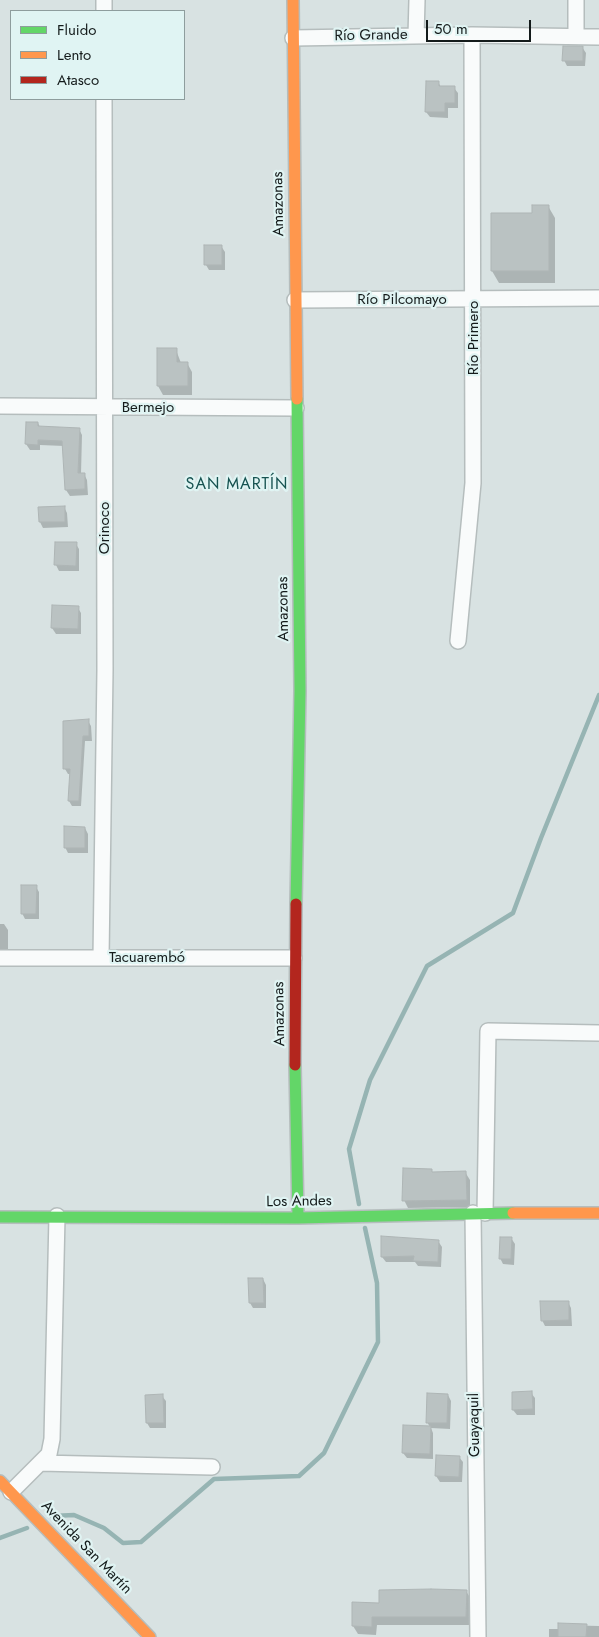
<!DOCTYPE html>
<html>
<head>
<meta charset="utf-8">
<style>
  body { margin:0 }
  #map { position:relative; width:599px; height:1637px; overflow:hidden; background:#d8e2e2; font-family:Jost,sans-serif }
  canvas { display:block }
  .legend { position:absolute; left:10px; top:10px; width:175px; height:90px; box-sizing:border-box; background:#e0f4f3; border:1px solid #8e9d9d; margin:0; padding:6px 9px; list-style:none; font-size:15px; color:#141b1b }
  .legend li { display:flex; align-items:center; gap:10px; height:25px }
  .legend b { width:25px; border:1px solid #8e9d9d }
  .scale { position:absolute; left:426px; top:20px; width:105px; height:22px; box-sizing:border-box; border:2px solid #141b1b; border-top:0; padding-left:6px; font-size:15px; line-height:18px; white-space:nowrap; color:#141b1b; -webkit-text-stroke:4px #e0f4f3; paint-order:stroke }
</style>
</head>
<body>
<div id="map">
<canvas width="599" height="1637"></canvas>
<ul class="legend">
<li><b style="height:6px;background:#63d668"></b>Fluido</li>
<li><b style="height:6px;background:#ff974d"></b>Lento</li>
<li><b style="height:6px;background:#b3261e"></b>Atasco</li>
</ul>
<div class="scale">50 m</div>
</div>
<script>
const c = document.querySelector('canvas').getContext('2d');
c.lineJoin = 'round';
function fill(path, color) { c.fillStyle = color; c.fill(path, 'evenodd'); }
const shape = rows => new Path2D(rows.map(r => 'M' + r).join(''));
function stroke(path, color, width, dash) { c.strokeStyle = color; c.lineWidth = width; c.lineCap = dash ? 'butt' : 'round'; c.setLineDash(dash || []); c.stroke(path); }
function write(font, color, halo, rows, align = 'center') {
  c.font = font + ' Jost,sans-serif'; c.lineWidth = 4.5; c.setLineDash([]); c.textBaseline = 'middle'; c.strokeStyle = halo; c.fillStyle = color; for (const [text, x, y, turn = 0] of rows) {
    c.save(); c.translate(x, y); c.rotate((+turn || 0) * Math.PI / 180); c.textAlign = isNaN(turn) ? turn : align; if (halo) c.strokeText(text, 0, 0); c.fillText(text, 0, 0); c.restore();
  }
}
const shadow = shape([
  [582,47,586,53,585,66,567,66,564,60],
  [438,82,441,87,454,88,458,93,458,108,448,108,448,118,430,117,426,112],
  [548,206,555,218,555,283,499,283,492,271],
  [221,246,225,252,225,270,209,270,206,265],
  [158,350,176,350,181,363,187,363,192,372,192,395,163,395,158,386],
  [27,423,38,423,40,427,79,429,82,435,81,474,84,474,87,480,88,495,70,496,66,490,64,446,40,445,40,450,30,450,26,444],
  [64,507,67,513,68,527,43,528,40,522,40,508],
  [76,544,79,549,79,571,59,571,56,565],
  [78,608,81,613,81,634,56,634,52,628],
  [88,721,91,726,92,741,85,741,81,806,72,806,69,801,71,774,68,774,65,769],
  [85,828,88,834,88,853,68,853,65,847],
  [36,887,39,892,39,919,25,919,22,913],
  [0,924,4,924,8,930,8,951,0,951],
  [431,1170,433,1173,465,1172,470,1180,470,1207,408,1208,404,1200],
  [511,1238,515,1244,514,1265,503,1264,500,1258],
  [438,1241,442,1247,441,1267,418,1266,415,1262,386,1262,382,1257],
  [263,1279,266,1285,266,1308,253,1308,250,1303],
  [568,1302,571,1308,572,1326,545,1326,542,1320],
  [531,1393,535,1398,535,1415,517,1415,513,1410],
  [448,1395,451,1401,450,1429,431,1428,433,1433,433,1459,407,1458,403,1453,430,1427,427,1422],
  [162,1396,166,1401,166,1428,150,1428,147,1423],
  [437,1456,459,1457,463,1462,462,1482,440,1482,436,1476],
  [466,1591,471,1599,470,1625,377,1625,376,1635,358,1634,353,1626,353,1603,381,1604],
  [560,1625,599,1626,599,1637,549,1637,549,1629,559,1629]
]);
const stream = shape([
  [359,1204,349,1149,370,1080,427,966,513,913,541,838,599,695],
  [52,1516,74,1515,104,1528,123,1543,141,1542,214,1479,299,1476,324,1453,378,1342,377,1283,365,1228],
  [0,1538,27,1528]
]);
const building = shape([
  [563,46,583,46,583,61,562,61,563,46],
  [426,81,439,81,439,86,455,86,455,103,445,103,445,112,425,112,426,81],
  [532,205,549,205,549,271,491,271,491,213,532,213,532,205],
  [204,245,222,245,222,265,204,265,204,245],
  [157,348,177,348,177,362,188,362,188,386,157,386,157,348],
  [26,422,38,422,38,426,80,428,78,473,85,473,85,489,65,490,62,441,38,440,38,445,25,444,26,422],
  [65,506,65,522,39,522,38,507,65,506],
  [55,542,77,542,76,566,54,565,55,542],
  [52,605,79,606,78,629,51,628,52,605],
  [89,719,89,736,83,736,79,801,68,801,70,769,63,769,63,721,89,719],
  [64,826,85,827,85,848,64,848,64,826],
  [21,885,37,885,36,914,21,914,21,885],
  [403,1168,432,1169,432,1172,466,1171,467,1200,402,1201,403,1168],
  [381,1236,439,1240,438,1262,413,1261,414,1256,381,1257,381,1236],
  [500,1237,512,1237,511,1259,499,1259,500,1237],
  [248,1278,263,1278,264,1303,249,1303,248,1278],
  [540,1301,569,1301,569,1320,541,1321,540,1301],
  [532,1391,533,1409,512,1410,512,1392,532,1391],
  [427,1393,448,1394,447,1423,426,1423,427,1393],
  [163,1394,164,1423,146,1423,145,1395,163,1394],
  [403,1425,431,1426,430,1454,402,1453,403,1425],
  [436,1455,460,1456,459,1477,435,1476,436,1455],
  [431,1589,467,1590,466,1617,372,1617,372,1627,352,1626,352,1602,379,1603,379,1590,431,1589],
  [558,1623,587,1624,586,1637,558,1637,558,1623]
]);
const street = shape([
  [576,0,576,36],
  [104,11,104,0],
  [416,36,417,0],
  [293,38,472,35,599,37],
  [295,300,599,298],
  [0,406,296,408],
  [458,641,473,483,472,35],
  [0,958,294,958],
  [101,958,105,670,104,99],
  [473,1213,478,1637],
  [485,1213,488,1031,599,1033],
  [40,1463,212,1467],
  [11,1492,49,1454,52,1439,57,1216]
]);
const fast = shape([
  [296,904,300,691,297,399],
  [295,1065,298,1218],
  [0,1217,298,1218,513,1213]
]);
const slow = shape([
  [293,0,297,399],
  [513,1213,599,1213],
  [0,1481,150,1637]
]);
const jam = shape([
  [295,1065,296,904]
]);
const streetNames = [
  ["Río Grande",371,36,-1],
  ["Amazonas",279,204,-91],
  ["Río Pilcomayo",402,300],
  ["Río Primero",474,338,-90],
  ["Bermejo",148,408],
  ["Orinoco",105,528,-90],
  ["Amazonas",284,609,-91],
  ["Tacuarembó",147,958],
  ["Amazonas",280,1014,-91],
  ["Los Andes",299,1202,-1],
  ["Guayaquil",475,1425,-91],
  ["Avenida San Martín",86,1548,46]
];
const neighbourhoodNames = [
  ["SAN MARTÍN",237,485]
];
fill(shadow, '#0003');
stroke(stream, '#96b4b3', 4.5);
fill(building, '#bac2c2');
stroke(building, '#aeb5b5', 1);
stroke(street, '#b5bdbd', 18);
stroke(fast, '#b5bdbd', 14);
stroke(slow, '#b5bdbd', 14);
stroke(jam, '#b5bdbd', 14);
stroke(street, '#f9fbfb', 15);
stroke(fast, '#63d668', 11);
stroke(slow, '#ff974d', 11);
stroke(jam, '#b3261e', 11);
write('15px', '#141b1b', '#e0f4f3', streetNames);
c.letterSpacing = '1px';
write('16px', '#175351', '#e0f4f3', neighbourhoodNames);
c.letterSpacing = '0px';
</script>
</body>
</html>
